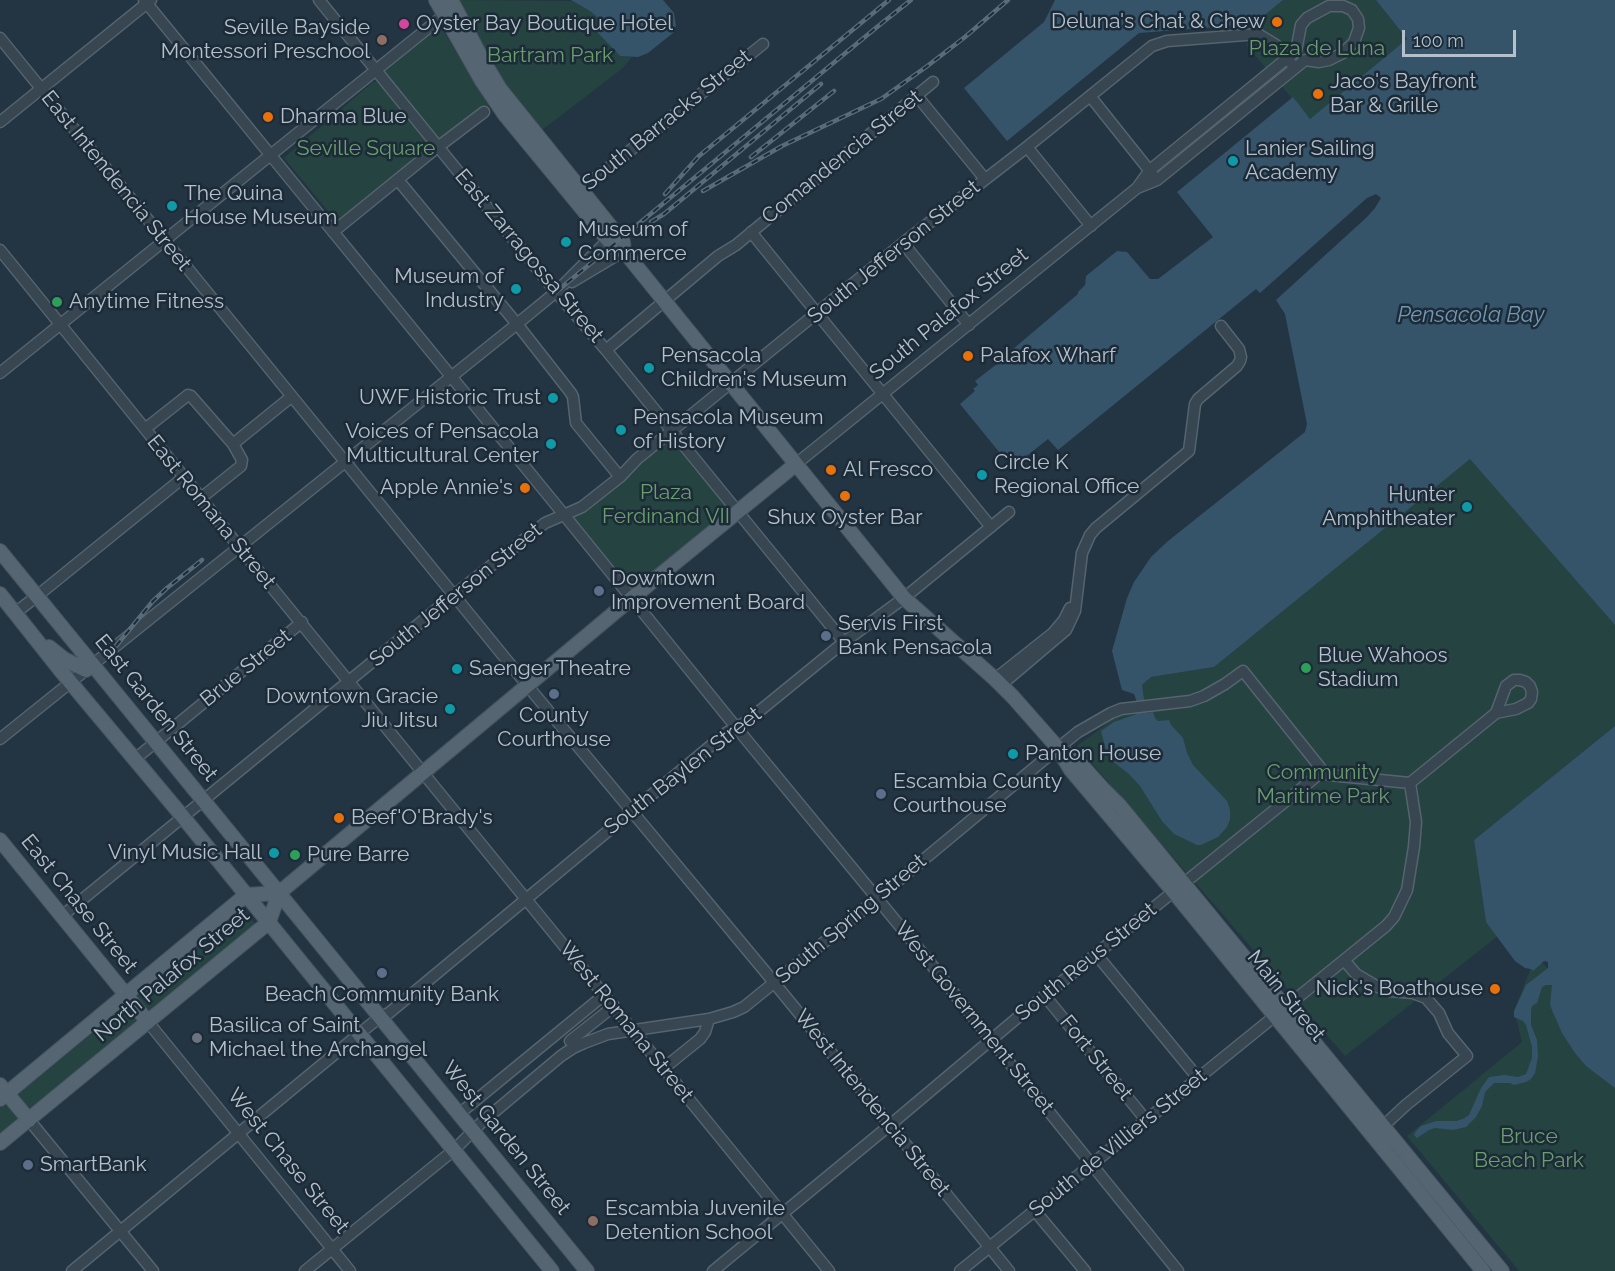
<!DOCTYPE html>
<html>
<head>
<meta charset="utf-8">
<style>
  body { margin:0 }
  #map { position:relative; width:1615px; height:1271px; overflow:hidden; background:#233542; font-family:Raleway,sans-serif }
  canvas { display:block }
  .scale { position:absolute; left:1402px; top:30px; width:114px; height:27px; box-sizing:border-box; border:3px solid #b4c1cc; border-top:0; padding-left:8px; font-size:18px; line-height:21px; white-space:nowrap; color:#b4c1cc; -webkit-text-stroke:4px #1c2b37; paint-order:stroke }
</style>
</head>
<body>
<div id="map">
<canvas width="1615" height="1271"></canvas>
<div class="scale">100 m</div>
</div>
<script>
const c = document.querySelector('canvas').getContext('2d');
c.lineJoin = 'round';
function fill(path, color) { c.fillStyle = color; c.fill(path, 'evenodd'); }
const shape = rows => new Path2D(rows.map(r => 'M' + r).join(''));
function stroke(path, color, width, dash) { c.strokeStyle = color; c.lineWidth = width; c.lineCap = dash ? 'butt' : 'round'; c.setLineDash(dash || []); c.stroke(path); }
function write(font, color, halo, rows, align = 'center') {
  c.font = font + ' Raleway,sans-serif'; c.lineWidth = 5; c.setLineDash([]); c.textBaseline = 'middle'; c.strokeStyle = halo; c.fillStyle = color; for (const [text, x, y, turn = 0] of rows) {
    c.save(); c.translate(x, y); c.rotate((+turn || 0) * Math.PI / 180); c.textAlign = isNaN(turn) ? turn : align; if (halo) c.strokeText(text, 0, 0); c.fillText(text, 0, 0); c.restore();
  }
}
const green = shape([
  [459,0,574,1,590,11,597,17,599,23,597,32,620,56,632,57,623,68,542,130,501,79],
  [1283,0,1376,0,1407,39,1310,119,1246,45,1252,39,1254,24],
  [439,24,489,106,440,142,381,70],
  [380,81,433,146,342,228,284,158,373,82],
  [673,431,738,513,632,598,564,514],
  [1470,458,1615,625,1615,726,1474,840,1486,922,1498,936,1345,1056,1077,746,1143,697,1142,685,1151,677,1214,667],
  [243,909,256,925,0,1133,0,1107,4,1106],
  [1536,955,1566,990,1615,1068,1615,1271,1519,1271,1407,1136,1522,1042,1514,1011]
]);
const water = shape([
  [571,0,663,0,674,13,676,26,673,33,648,53,638,57,620,56,597,32,599,23,597,17,590,11],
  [1055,0,1283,0,1254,24,1139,33,1007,141,964,88,1044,22],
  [1376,0,1615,0,1615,625,1470,459,1214,667,1151,677,1142,685,1146,713,1153,712,1155,718,1158,721,1169,720,1171,725,1183,738,1187,753,1193,765,1227,801,1230,810,1230,819,1227,827,1218,837,1201,845,1197,845,1174,834,1162,821,1140,786,1129,774,1111,760,1107,754,1101,731,1114,722,1137,714,1137,702,1134,694,1122,690,1112,651,1127,598,1134,582,1151,557,1168,541,1305,432,1307,424,1285,314,1276,300,1367,217,1375,208,1381,198,1376,194,1367,198,1260,293,1256,289,1058,450,1048,439,1023,459,1004,458,960,404,975,391,973,389,978,385,975,381,1006,357,1006,355,1078,294,1078,292,1085,285,1086,276,1117,251,1127,252,1150,279,1158,279,1213,237,1177,192,1293,97,1310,119,1407,39],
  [1615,726,1615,1088,1586,1066,1575,1053,1562,1033,1552,1010,1550,1004,1552,985,1546,985,1542,987,1537,1003,1532,1006,1531,1010,1531,1025,1537,1040,1538,1056,1535,1073,1531,1079,1526,1082,1514,1085,1510,1083,1494,1083,1485,1092,1482,1106,1476,1117,1466,1127,1453,1130,1435,1128,1429,1130,1417,1138,1414,1135,1416,1131,1421,1126,1436,1121,1456,1121,1463,1119,1469,1115,1481,1088,1489,1077,1504,1075,1518,1077,1526,1074,1532,1058,1532,1047,1526,1025,1523,1021,1514,1017,1514,1011,1526,985,1548,968,1548,962,1544,961,1533,971,1531,969,1525,968,1515,961,1486,922,1474,840]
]);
const minor = shape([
  [144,0,552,500,731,721,927,959,991,1040,1178,1271],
  [319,0,556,292,606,350,844,642],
  [0,38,536,696,763,969,1009,1271],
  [917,96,985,179],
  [1090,96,1153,175],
  [0,122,151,0],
  [1027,147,1091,226],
  [398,180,517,324,571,393,573,397,576,423,620,477],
  [577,193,763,44],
  [333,232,434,150,484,112],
  [751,232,991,527],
  [903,243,969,325],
  [0,250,201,498,239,547,829,1271],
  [572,282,624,251],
  [606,350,718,256,736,245,933,82],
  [0,373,448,12],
  [145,429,188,395,191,396,233,444,242,460,241,466,201,498],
  [233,444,291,397],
  [796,464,1137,188,1150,170,1296,51,1301,25,1307,18,1329,6,1343,6,1352,10,1358,19,1359,28,1354,42,1343,53,1329,60,1319,62,1305,60,1157,180,1137,188],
  [15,613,37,596,184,477],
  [995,679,1053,633,1064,620,1070,608],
  [1001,685,1066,630,1075,611,1082,553,1090,535,1096,528,1189,451,1195,404,1198,399,1237,366,1240,361,1241,357,1239,349,1221,326],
  [0,739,517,324,556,292,613,235],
  [135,759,302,622],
  [1410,783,1496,713,1516,709,1528,703,1531,699,1532,692,1530,686,1526,682,1520,680,1514,680,1506,686,1496,713],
  [62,916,454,595,545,523,582,507,620,477,637,459,903,243,1027,147,1152,46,1167,41,1258,34,1276,45,1295,68],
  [1096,954,1198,1078],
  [1344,960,1356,974,1378,987,1390,991,1413,993,1426,998,1439,1013,1448,1033,1467,1056,1406,1105,1378,1131],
  [1045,996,1146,1120],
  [148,1022,350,1271],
  [570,1041,614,1006],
  [664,1068,700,1039,705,1032,709,1019],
  [459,1114,604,995],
  [29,1120,153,1271],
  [1035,1211,1085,1271],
  [72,1271,359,1034,380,1017,389,1013,726,733,746,722,844,642,904,598,1009,512],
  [305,1271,454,1150,481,1123,561,1056,573,1048,584,1043,608,1034,709,1019,733,1012,744,1007,828,939,1058,748,1078,732,1111,713,1121,709,1190,701,1204,696,1225,684,1243,671,1323,771,1329,775,1410,783],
  [713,1271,890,1125,1023,1013,1323,771],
  [960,1271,1386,926,1394,917,1407,890,1414,847,1416,822,1410,783]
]);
const major = shape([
  [436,0,482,81,505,115,608,240,615,248,624,251],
  [451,0,481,57,500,89,623,242,624,251],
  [624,251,904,598,995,679,1013,697,1058,748,1077,760,1103,789,1120,806,1502,1271],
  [0,551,587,1271],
  [0,594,61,671,183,817,552,1271],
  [49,647,64,659,86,670],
  [1060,752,1071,770,1173,891,1483,1271],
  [0,840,148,1022],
  [279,893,632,598,796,464],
  [0,1085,29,1120],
  [0,1099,246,895,279,893],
  [0,1143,269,922,279,893]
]);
const rail = shape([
  [751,157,834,91],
  [703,191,782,146,881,99,926,67,965,37,1008,0],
  [665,194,699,156,889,0],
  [651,222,664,214,821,84],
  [556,292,877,27,911,0],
  [116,646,153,601,167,588,202,560]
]);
const markers = [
  [1277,22,6,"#e8710a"],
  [404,24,6,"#d1479c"],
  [382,40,6,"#8d6e63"],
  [1318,94,6,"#e8710a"],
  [268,117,6,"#e8710a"],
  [1233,161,6,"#0f9aa8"],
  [172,206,6,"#0f9aa8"],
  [566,242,6,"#0f9aa8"],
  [516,289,6,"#0f9aa8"],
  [57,302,6,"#2e9e5b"],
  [968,356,6,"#e8710a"],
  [649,368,6,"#0f9aa8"],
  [553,398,6,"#0f9aa8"],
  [621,430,6,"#0f9aa8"],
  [551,444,6,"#0f9aa8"],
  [831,470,6,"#e8710a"],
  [982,475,6,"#0f9aa8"],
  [525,488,6,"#e8710a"],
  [845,496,6,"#e8710a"],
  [1467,507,6,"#0f9aa8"],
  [599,591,6,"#5c6f8a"],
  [826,636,6,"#5c6f8a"],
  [1306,668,6,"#2e9e5b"],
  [457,669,6,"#0f9aa8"],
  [554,694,6,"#5c6f8a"],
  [450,709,6,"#0f9aa8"],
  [1013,754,6,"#0f9aa8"],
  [881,794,6,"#5c6f8a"],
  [339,818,6,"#e8710a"],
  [274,853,6,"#0f9aa8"],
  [295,855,6,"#2e9e5b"],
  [382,973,6,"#5c6f8a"],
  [1495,989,6,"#e8710a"],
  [197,1038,6,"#6b7280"],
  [28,1165,6,"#5c6f8a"],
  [593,1221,6,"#8d6e63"]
];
const poiNames = [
  ["Deluna's Chat & Chew",1265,22,"right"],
  ["Oyster Bay Boutique Hotel",416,24],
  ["Seville Bayside",370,28,"right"],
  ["Montessori Preschool",370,52,"right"],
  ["Jaco's Bayfront",1330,82],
  ["Bar & Grille",1330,106],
  ["Dharma Blue",280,117],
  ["Lanier Sailing",1245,149],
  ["Academy",1245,173],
  ["The Quina",184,194],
  ["House Museum",184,218],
  ["Museum of",578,230],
  ["Commerce",578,254],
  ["Museum of",504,277,"right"],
  ["Industry",504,301,"right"],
  ["Anytime Fitness",69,302],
  ["Pensacola",661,356],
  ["Children's Museum",661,380],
  ["Palafox Wharf",980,356],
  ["UWF Historic Trust",541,398,"right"],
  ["Pensacola Museum",633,418],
  ["of History",633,442],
  ["Voices of Pensacola",539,432,"right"],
  ["Multicultural Center",539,456,"right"],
  ["Circle K",994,463],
  ["Regional Office",994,487],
  ["Al Fresco",843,470],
  ["Apple Annie's",513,488,"right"],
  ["Hunter",1455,495,"right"],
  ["Amphitheater",1455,519,"right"],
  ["Shux Oyster Bar",845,518,"center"],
  ["Downtown",611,579],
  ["Improvement Board",611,603],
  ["Servis First",838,624],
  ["Bank Pensacola",838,648],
  ["Blue Wahoos",1318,656],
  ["Stadium",1318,680],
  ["Saenger Theatre",469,669],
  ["Downtown Gracie",438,697,"right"],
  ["Jiu Jitsu",438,721,"right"],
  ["County",554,716,"center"],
  ["Courthouse",554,740,"center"],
  ["Panton House",1025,754],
  ["Escambia County",893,782],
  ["Courthouse",893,806],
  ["Beef'O'Brady's",351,818],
  ["Vinyl Music Hall",262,853,"right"],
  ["Pure Barre",307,855],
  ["Nick's Boathouse",1483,989,"right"],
  ["Beach Community Bank",382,995,"center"],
  ["Basilica of Saint",209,1026],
  ["Michael the Archangel",209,1050],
  ["SmartBank",40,1165],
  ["Escambia Juvenile",605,1209],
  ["Detention School",605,1233]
];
const parkNames = [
  ["Plaza de Luna",1317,49],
  ["Bartram Park",550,56],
  ["Seville Square",366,149],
  ["Plaza",666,493],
  ["Ferdinand VII",666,517],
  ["Community",1323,773],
  ["Maritime Park",1323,797],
  ["Bruce",1529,1137],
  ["Beach Park",1529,1161]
];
const streetNames = [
  ["South Barracks Street",667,120,-39],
  ["Comandencia Street",842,157,-39],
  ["East Intendencia Street",116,181,51],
  ["South Jefferson Street",894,252,-39],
  ["East Zarragossa Street",529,256,50],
  ["South Palafox Street",949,314,-39],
  ["East Romana Street",211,512,51],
  ["South Jefferson Street",456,595,-39],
  ["Brue Street",246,668,-39],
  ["East Garden Street",156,708,51],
  ["South Baylen Street",683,771,-38],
  ["East Chase Street",79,904,51],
  ["South Spring Street",851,919,-40],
  ["South Reus Street",1086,962,-39],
  ["North Palafox Street",172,975,-40],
  ["Main Street",1286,996,51],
  ["West Government Street",974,1018,51],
  ["West Romana Street",626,1022,51],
  ["Fort Street",1096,1058,51],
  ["West Intendencia Street",872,1103,51],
  ["West Garden Street",506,1138,51],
  ["South de Villiers Street",1118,1143,-39],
  ["West Chase Street",288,1161,51]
];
const waterNames = [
  ["Pensacola Bay",1471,315]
];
fill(green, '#254341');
fill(water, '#35546a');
stroke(minor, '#55646f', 13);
stroke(major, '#44525e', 16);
stroke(minor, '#374651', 10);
stroke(major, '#556672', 14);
stroke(rail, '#596b79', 4.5);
stroke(rail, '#1c2b37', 2, [7]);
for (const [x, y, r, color] of markers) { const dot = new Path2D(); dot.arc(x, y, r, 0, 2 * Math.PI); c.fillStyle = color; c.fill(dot); stroke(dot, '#1c2b37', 2); }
write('21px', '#b4c1cc', '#1c2b37', poiNames, 'left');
write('21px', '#699f6d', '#1c2b37', parkNames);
write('21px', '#b4c1cc', '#1c2b37', streetNames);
write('italic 22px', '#7197b2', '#1c2b37', waterNames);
</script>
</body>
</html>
